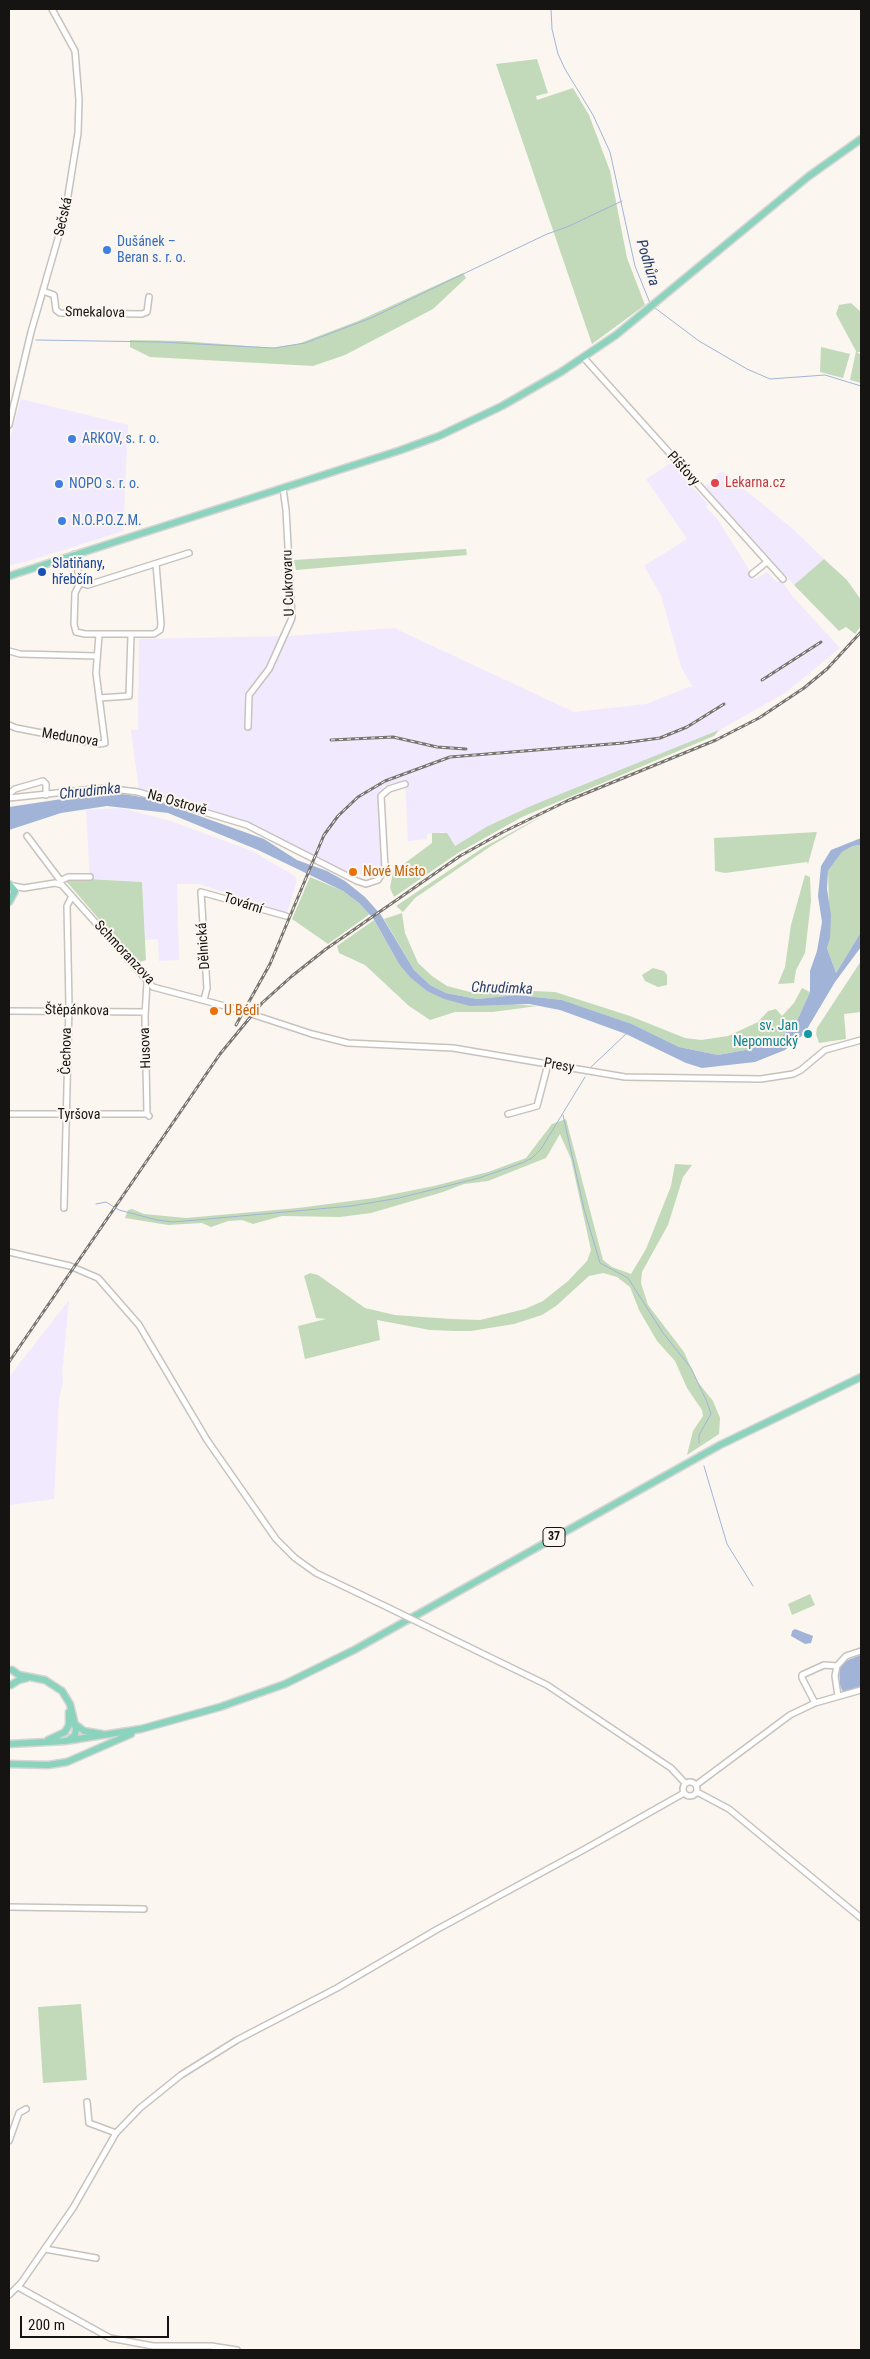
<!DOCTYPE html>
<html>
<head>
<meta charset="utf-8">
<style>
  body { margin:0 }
  #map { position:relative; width:870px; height:2359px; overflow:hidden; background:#fbf6f0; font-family:"Roboto Condensed",sans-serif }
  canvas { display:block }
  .frame { position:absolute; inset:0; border:10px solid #161412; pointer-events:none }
  .scale { position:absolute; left:20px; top:2316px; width:149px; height:22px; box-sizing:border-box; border:2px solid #161412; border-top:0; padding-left:6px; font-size:15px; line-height:18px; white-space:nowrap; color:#161412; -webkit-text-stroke:4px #fbf6f0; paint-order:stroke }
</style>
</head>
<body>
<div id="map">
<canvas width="870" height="2359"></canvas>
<div class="frame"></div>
<div class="scale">200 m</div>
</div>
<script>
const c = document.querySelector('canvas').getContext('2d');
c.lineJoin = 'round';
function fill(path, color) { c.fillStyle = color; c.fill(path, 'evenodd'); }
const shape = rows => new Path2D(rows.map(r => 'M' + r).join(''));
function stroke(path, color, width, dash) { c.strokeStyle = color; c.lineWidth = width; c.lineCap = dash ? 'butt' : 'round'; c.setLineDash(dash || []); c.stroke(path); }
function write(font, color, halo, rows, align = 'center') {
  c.font = font + ' "Roboto Condensed",sans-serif'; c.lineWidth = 4; c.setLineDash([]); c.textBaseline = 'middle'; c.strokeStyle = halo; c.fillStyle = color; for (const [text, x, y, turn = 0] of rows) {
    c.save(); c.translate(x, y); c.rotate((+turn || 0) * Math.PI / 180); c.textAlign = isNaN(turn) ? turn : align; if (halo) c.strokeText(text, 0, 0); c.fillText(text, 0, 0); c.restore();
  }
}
const industrial = shape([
  [21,399,128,425,123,531,25,562,9,565,9,443],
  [671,463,708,504,706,507,718,520,755,579,767,572,777,582,781,580,794,598,840,648,785,693,714,733,533,805,488,826,455,846,444,832,427,834,427,839,408,841,405,780,383,786,383,790,377,794,382,873,351,875,244,821,139,790,131,730,138,730,139,639,289,636,394,628,574,712,646,704,692,686,681,667,661,595,644,566,687,539,646,479],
  [722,471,793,529,824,559,794,585,705,486],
  [121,808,171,821,252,851,295,876,297,881,287,913,199,884,177,884,179,960,159,961,158,939,145,940,142,882,90,879,86,810],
  [69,1300,62,1374,63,1382,59,1399,54,1499,9,1505,9,1377]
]);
const green = shape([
  [537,59,548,93,536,96,537,100,573,88,589,115,610,171,627,258,645,305,592,344,496,64],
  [463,273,466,278,433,309,345,355,313,366,150,357,130,347,130,340,182,341,273,348,298,344,358,321],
  [851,303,861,312,861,352,857,352,861,355,861,383,850,380,856,351,836,314,839,305],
  [821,347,850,354,843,378,820,372],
  [466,549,467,555,296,570,294,560],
  [824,559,847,580,861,600,861,626,855,634,846,627,839,631,794,585],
  [719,730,714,736,522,817,458,853,394,897,390,888,393,872,432,843,432,833,447,833,455,846,488,826,533,805],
  [546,814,491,846,415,898,403,912,396,906,484,847],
  [817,832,808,864,807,862,725,873,715,871,714,838],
  [861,845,861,932,836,973,827,948,830,939,828,871,842,852,853,846],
  [805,875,810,877,811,901,805,953,796,970,794,983,778,984,785,967,791,925],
  [310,877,343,891,359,903,370,914,328,944,292,919],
  [70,878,142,882,146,960,137,963,66,881],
  [402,913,405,933,418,963,432,976,447,986,470,992,512,990,555,992,630,1016,685,1038,701,1040,728,1036,758,1022,768,1011,776,1009,782,1016,794,1003,802,988,810,992,796,1023,779,1039,751,1049,718,1055,679,1047,632,1024,562,1000,517,995,477,999,446,993,430,985,414,970,384,919],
  [374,920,399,964,444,999,537,1006,493,1012,455,1012,430,1020,409,1006,365,965,339,953,337,946],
  [861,961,861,1012,844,1014,846,1039,819,1043,816,1034,817,1028],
  [653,968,664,971,667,975,667,985,658,987,645,981,642,975],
  [566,1119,603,1260,612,1267,631,1274,646,1249,671,1186,675,1164,692,1165,683,1177,668,1225,642,1272,641,1283,648,1305,684,1352,697,1381,713,1401,720,1418,719,1434,687,1455,693,1431,703,1416,702,1410,687,1388,675,1361,657,1341,639,1310,630,1287,617,1277,603,1273,589,1276,556,1306,542,1315,514,1324,471,1331,456,1331,430,1330,377,1320,380,1340,305,1359,298,1326,326,1319,316,1318,304,1276,310,1273,318,1275,365,1308,395,1315,451,1319,480,1320,525,1309,543,1301,568,1281,587,1261,591,1250,571,1159,560,1134,546,1158,488,1181,464,1184,443,1192,371,1213,340,1217,282,1216,253,1224,242,1220,228,1221,211,1227,202,1223,168,1225,125,1218,128,1210,132,1209,144,1214,186,1218,298,1208,374,1198,434,1186,488,1172,526,1158,552,1124],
  [810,1594,815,1605,792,1615,788,1604],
  [81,2004,87,2080,43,2083,38,2007]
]);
const water = shape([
  [108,792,149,798,264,839,297,860,327,871,345,881,365,897,381,915,414,970,430,985,446,993,477,999,517,995,562,1000,632,1024,679,1047,718,1055,751,1049,779,1039,796,1023,810,992,810,971,817,951,822,922,818,896,821,866,831,850,861,838,861,845,853,846,842,852,828,871,827,889,831,915,830,939,827,948,836,973,861,932,861,947,835,982,804,1034,785,1050,755,1062,702,1068,686,1063,626,1034,560,1010,529,1004,470,1006,444,999,427,991,410,977,399,964,373,918,359,903,343,891,258,850,168,813,107,806,61,813,9,830,9,807],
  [795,1629,813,1636,811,1643,805,1644,791,1636,792,1631],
  [861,1655,861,1686,843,1692,840,1686,839,1669,843,1662]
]);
const stream = shape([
  [551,9,552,29,558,54,565,69,593,115,610,152,635,266,650,303],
  [655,308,699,341,747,369,770,379,825,375,861,386],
  [36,340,160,342,274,348,305,343,371,318,547,234,567,227,622,201],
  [590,1068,627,1033],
  [563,1115,584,1209,600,1263,628,1278,663,1333,691,1368,707,1402,711,1414,699,1435,699,1443],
  [96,1204,106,1202,119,1210,157,1220,173,1222,197,1220,351,1206,399,1198,479,1178,522,1163,532,1158,541,1149,585,1077],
  [704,1466,727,1544,753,1586]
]);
const minor = shape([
  [43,291,54,295,56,310,60,313,142,314,147,312,149,297],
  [584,358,783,579],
  [9,425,31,332,65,214,78,133,79,100,75,51,52,9],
  [75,554,80,583],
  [752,574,767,562],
  [80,583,75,593,74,624,76,632,85,634,154,634,160,630,161,624,156,564],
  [80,583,88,585,189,553],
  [9,651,20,654,97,656],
  [99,698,129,696,131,635],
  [9,725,16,728,99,744,105,743,96,673,99,635],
  [248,727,249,695,269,669,292,618,286,510,283,488],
  [9,794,15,789,43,781,46,784,46,795],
  [9,798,104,788,138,792,247,825,357,881,366,884,378,880,385,868,381,796,389,789,405,784],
  [27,836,60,880],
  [60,881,68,877,90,877],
  [13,886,24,888,55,883,62,885,153,987,236,1009,312,1034,348,1043,453,1048,625,1077,761,1079,793,1074,801,1070,825,1050,861,1040],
  [204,1000,207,988,201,892,286,916],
  [9,1011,145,1012],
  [9,1114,147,1114,149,1116],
  [147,1114,145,1016,147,982],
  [508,1114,537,1106,548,1064],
  [64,1208,69,1006,67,906,72,896],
  [9,1252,70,1266,98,1278,139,1325,207,1440,276,1539,295,1558,316,1573,389,1608],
  [434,1630,547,1685,671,1768,685,1783],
  [837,1666,835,1676,838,1696],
  [815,1703,802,1678,802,1675,824,1665,837,1666,846,1656,861,1651],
  '683 1789a7 7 0 1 1 14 0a7 7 0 1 1-14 0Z',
  [696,1785,790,1715,815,1703,861,1690],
  [697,1792,729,1809,861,1918],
  [9,1907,144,1909],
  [87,2102,89,2123,116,2133],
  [9,2141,19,2113,26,2109],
  [45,2249,96,2258],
  [18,2287,110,2338,153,2346,211,2346,237,2350],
  [9,2295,21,2283,73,2208,116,2133,140,2108,181,2075,237,2040,337,1988,436,1930,585,1849,684,1793]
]);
const major = shape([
  [9,576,401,450,439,436,502,406,561,372,616,335,809,176,861,139],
  [9,884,15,891,9,902],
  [12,1670,19,1675,45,1680,62,1691,70,1704,76,1729,75,1735,69,1740],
  [11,1685,19,1680,27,1678],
  [75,1724,84,1731,102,1734],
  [48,1740,65,1732,69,1725,69,1712],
  [9,1744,65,1741,141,1729,220,1707,285,1684,354,1650,720,1445,861,1377],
  [9,1764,48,1765,67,1762,131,1734]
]);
const rail = shape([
  [762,680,821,642],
  [331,740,393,737,437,747,466,749],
  [236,1025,270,964,324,835,338,816,358,797,385,781,450,757,623,743,660,738,687,727,724,704],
  [9,1362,220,1054,262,1003,292,976,326,949,460,856,503,832,567,801,716,740,759,718,804,688,827,669,861,632]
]);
const minorBridge = shape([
  [389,1608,434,1630]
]);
const markers = [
  [107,250,5,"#3f7fe0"],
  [72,439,5,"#3f7fe0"],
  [715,483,5,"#e0444e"],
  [59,484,5,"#3f7fe0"],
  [62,521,5,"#3f7fe0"],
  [42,572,5,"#1a4fb4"],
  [353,872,5,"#e8710a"],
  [214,1011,5,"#e8710a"],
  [808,1034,5,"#0f9aa8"]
];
const shields = [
  [554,1537,22]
];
const shieldNames = [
  ["37",554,1537]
];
const streetNames = [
  ["Sečská",64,217,-77],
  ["Smekalova",95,313,1],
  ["Píšťovy",683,469,48],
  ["U Cukrovaru",289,583,-92],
  ["Medunova",70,738,9],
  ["Na Ostrově",177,803,16],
  ["Tovární",243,904,18],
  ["Dělnická",204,946,-94],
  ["Schmoranzova",124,953,47],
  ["Štěpánkova",77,1011,1],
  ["Husova",146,1048,-92],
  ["Čechova",67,1051,-89],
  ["Presy",559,1066,10],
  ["Tyršova",79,1115]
];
const shopNames = [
  ["Dušánek –",117,242],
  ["Beran s. r. o.",117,258],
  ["ARKOV, s. r. o.",82,439],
  ["NOPO s. r. o.",69,484],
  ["N.O.P.O.Z.M.",72,521]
];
const healthNames = [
  ["Lekarna.cz",725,483]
];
const transitNames = [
  ["Slatiňany,",52,564],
  ["hřebčín",52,580]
];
const foodNames = [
  ["Nové Místo",363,872],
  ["U Bédi",224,1011]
];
const cultureNames = [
  ["sv. Jan",798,1026],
  ["Nepomucký",798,1042]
];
const waterNames = [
  ["Podhůra",647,263,73],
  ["Chrudimka",90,792,-6],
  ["Chrudimka",502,989,2]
];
fill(industrial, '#f1e9fe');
fill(green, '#c2dab9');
fill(water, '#a1b4d7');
stroke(stream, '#a1b4d7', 1);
stroke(minor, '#c8c2bd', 8);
stroke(major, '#d5d5d4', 9);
stroke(minor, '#fff', 5);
stroke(major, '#8bd3bd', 6);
stroke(rail, '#787571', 3);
stroke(rail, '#fbf6f0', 1, [4]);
stroke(minorBridge, '#c8c2bd', 8, []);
stroke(minorBridge, '#fff', 5);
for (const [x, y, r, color] of markers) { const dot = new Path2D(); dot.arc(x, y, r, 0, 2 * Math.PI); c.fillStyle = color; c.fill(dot); stroke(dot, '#fbf6f0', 2); }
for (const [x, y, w] of shields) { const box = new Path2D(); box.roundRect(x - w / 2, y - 9.5, w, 19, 4); c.fillStyle = '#fbf6f0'; c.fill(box); stroke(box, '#161412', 1); }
write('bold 12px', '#161412', null, shieldNames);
write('14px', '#161412', '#fbf6f0', streetNames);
write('14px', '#366cbe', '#fbf6f0', shopNames, 'left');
write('14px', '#be3a42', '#fbf6f0', healthNames, 'left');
write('14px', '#164399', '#fbf6f0', transitNames, 'left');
write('14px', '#c56008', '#fbf6f0', foodNames, 'left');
write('14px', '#0d838f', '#fbf6f0', cultureNames, 'right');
write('italic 15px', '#29406e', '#fbf6f0', waterNames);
</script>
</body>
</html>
